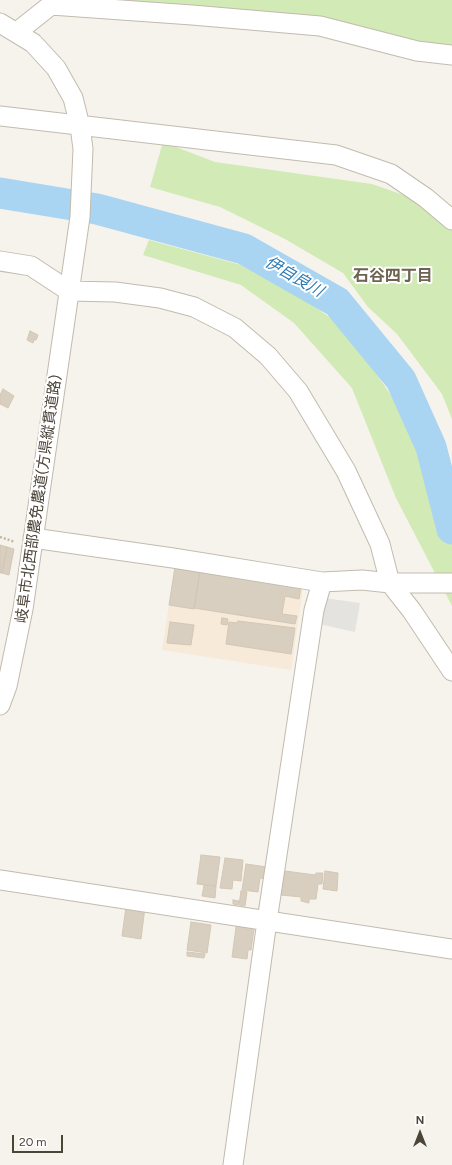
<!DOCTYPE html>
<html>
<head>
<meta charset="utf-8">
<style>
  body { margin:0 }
  #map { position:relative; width:452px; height:1165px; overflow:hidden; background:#f6f3ec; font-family:Figtree,sans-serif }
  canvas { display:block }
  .north { position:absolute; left:400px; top:1113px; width:40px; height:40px; -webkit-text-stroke:3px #fff; paint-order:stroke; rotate:0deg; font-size:11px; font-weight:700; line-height:16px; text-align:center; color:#4b4439 }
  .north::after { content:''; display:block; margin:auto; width:14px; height:18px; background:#4b4439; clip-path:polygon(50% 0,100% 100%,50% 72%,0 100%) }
  .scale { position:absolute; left:12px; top:1135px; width:51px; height:18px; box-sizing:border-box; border:2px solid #4b4439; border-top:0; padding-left:5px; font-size:12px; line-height:14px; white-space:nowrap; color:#4b4439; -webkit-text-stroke:3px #fff; paint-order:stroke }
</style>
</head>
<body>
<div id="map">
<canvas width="452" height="1165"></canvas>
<div class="north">N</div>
<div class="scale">20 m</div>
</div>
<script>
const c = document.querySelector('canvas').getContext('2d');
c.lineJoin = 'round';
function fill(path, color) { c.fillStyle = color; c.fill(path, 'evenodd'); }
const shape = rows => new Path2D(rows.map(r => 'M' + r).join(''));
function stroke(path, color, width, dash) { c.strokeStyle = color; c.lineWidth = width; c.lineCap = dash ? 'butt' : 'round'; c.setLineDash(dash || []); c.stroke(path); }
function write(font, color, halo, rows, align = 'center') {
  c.font = font + ' Figtree,"Noto Sans JP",sans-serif'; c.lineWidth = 4; c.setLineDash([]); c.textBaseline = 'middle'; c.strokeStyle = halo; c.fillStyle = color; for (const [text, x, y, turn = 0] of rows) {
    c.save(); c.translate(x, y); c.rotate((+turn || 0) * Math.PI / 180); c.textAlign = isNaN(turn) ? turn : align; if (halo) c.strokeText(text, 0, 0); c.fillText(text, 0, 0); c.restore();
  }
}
const commercial = shape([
  [174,571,303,590,291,670,162,650]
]);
const green = shape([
  [85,0,452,0,452,51],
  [163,142,215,162,372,184,415,199,452,229,452,419,442,394,397,334,368,307,343,273,285,239,220,207,150,187],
  [149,240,241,265,302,298,345,328,414,429,452,526,452,606,396,498,352,388,294,323,241,285,143,255]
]);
const parking = shape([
  [324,598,360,603,355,632,319,624]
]);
const river = shape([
  [0,193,97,209,244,249,337,302,401,380,431,447,452,529]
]);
const building = shape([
  [30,331,38,335,36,340,34,340,33,343,27,340,30,331],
  [3,389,14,396,8,408,0,404,0,395,3,389],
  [0,545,7,547,2,573,0,573,0,545],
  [7,547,14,549,9,575,2,573,7,547],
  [175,567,200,571,194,609,169,605,175,567],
  [200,571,301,587,299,599,285,596,282,614,297,616,295,624,194,608,200,571],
  [222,618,228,619,227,625,221,624,222,618],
  [238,621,295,628,291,654,226,644,229,622,237,623,238,621],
  [170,622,194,625,191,645,167,643,170,622],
  [201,855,220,857,216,886,197,884,201,855],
  [225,858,243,860,241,881,233,880,232,889,220,888,225,858],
  [246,864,267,867,265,879,260,878,258,892,242,890,246,864],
  [285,871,315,875,316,873,323,873,322,884,318,884,316,899,309,899,309,903,301,901,301,897,281,895,285,871],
  [325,871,338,873,337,891,323,889,325,871],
  [204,885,216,886,215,898,202,896,204,885],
  [241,891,247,892,245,906,239,905,241,891],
  [233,900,239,901,238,905,233,904,233,900],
  [126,907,145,907,141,939,122,936,126,907],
  [237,920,255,922,251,950,248,950,247,959,232,957,237,920],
  [191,922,211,925,207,953,187,950,191,922],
  [187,952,205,954,204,958,187,956,187,952]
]);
const path = shape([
  [0,537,15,542]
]);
const minor = shape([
  [0,23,33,43,56,68,73,98,80,126,83,149,80,217,23,609,7,686,0,705],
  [17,32,51,5,192,15,320,26,417,51,452,55],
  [0,116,336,155,391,174,426,198,452,220],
  [0,261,31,266,69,291,115,292,160,298,194,307,235,328,268,356,298,391,346,471,380,544,390,583,412,611,452,671],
  [33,538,173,558,322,582,362,580,390,583,452,583],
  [0,880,452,949],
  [233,1165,267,921,314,610,322,582]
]);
const streetNames = [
  ["岐阜市北西部農免農道(方県縦貫道路)",39,499,-82]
];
const neighbourhoodNames = [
  ["石谷四丁目",393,276]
];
const waterNames = [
  ["伊自良川",294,277,30]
];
fill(commercial, '#f7ead8');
fill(green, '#d2eab5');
fill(parking, '#e5e3e0');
stroke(river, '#a9d4f2', 31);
fill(building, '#d8cfc1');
stroke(building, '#d3c7b4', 1);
stroke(minor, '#c2bbae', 21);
stroke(path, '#c4b79f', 2.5, [2, 2]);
stroke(minor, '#fff', 19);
write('15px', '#4b4439', '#fff', streetNames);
write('bold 16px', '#6e6250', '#fff', neighbourhoodNames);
write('italic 16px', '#2e7ab2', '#fff', waterNames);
</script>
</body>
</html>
